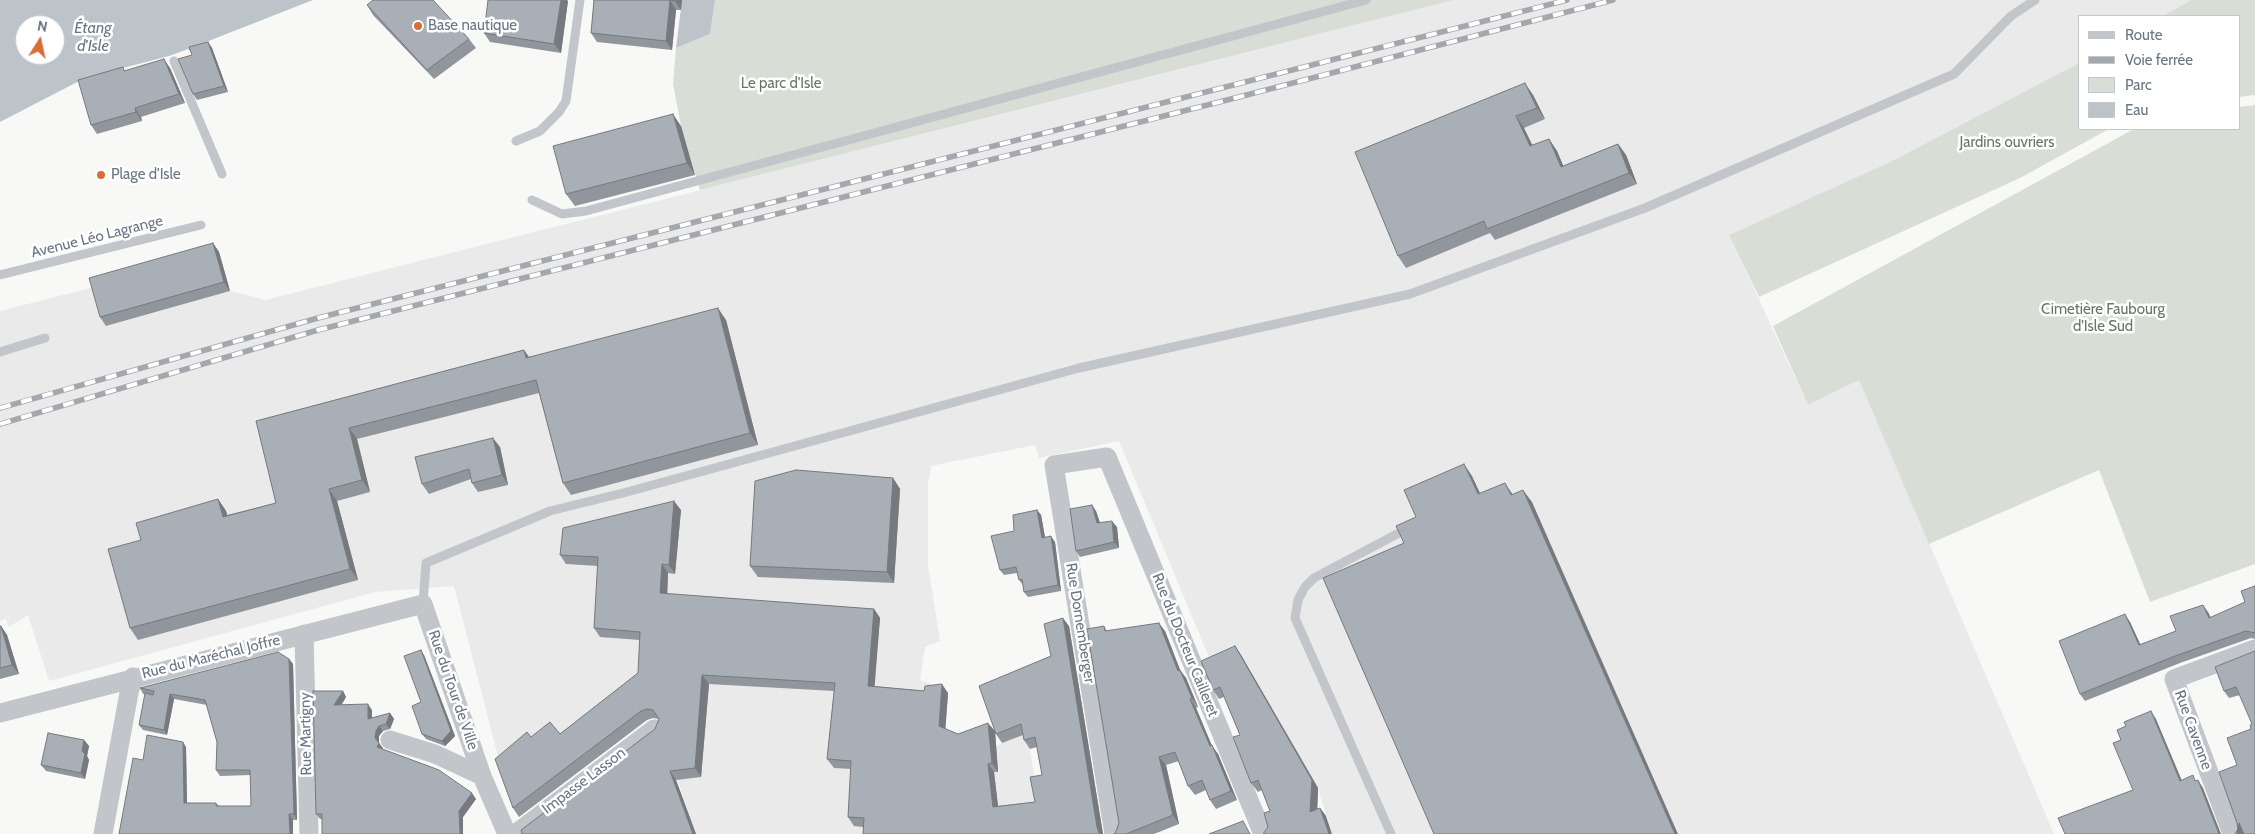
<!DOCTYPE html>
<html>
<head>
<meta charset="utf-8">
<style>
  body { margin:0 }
  #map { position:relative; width:2255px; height:834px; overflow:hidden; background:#f8f9f6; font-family:Cabin,sans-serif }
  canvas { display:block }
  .legend { position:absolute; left:2078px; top:15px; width:162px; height:115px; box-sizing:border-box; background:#fff; border:1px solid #c3c8ce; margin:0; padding:6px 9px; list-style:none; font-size:15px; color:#6a7685 }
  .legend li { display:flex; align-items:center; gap:10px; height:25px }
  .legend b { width:25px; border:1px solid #c3c8ce }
  .north { position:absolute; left:15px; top:15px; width:50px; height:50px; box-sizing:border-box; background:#fff; border:1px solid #c3c8ce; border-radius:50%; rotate:10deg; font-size:14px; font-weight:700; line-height:20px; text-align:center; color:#6a7685 }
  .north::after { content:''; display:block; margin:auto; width:18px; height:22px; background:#d76d38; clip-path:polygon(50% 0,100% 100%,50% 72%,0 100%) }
</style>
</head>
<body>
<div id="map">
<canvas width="2255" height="834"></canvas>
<ul class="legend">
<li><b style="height:6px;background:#c2c5c9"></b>Route</li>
<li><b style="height:6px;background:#a4a8ae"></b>Voie ferrée</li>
<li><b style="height:14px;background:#d8ddd6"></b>Parc</li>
<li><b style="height:14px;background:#bcc4ca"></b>Eau</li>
</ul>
<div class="north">N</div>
</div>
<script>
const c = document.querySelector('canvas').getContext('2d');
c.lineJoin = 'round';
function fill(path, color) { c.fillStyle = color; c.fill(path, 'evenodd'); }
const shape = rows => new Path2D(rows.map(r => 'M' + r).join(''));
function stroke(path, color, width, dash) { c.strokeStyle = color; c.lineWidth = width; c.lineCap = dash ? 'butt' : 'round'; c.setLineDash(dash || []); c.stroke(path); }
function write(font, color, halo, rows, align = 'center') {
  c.font = font + ' Cabin,sans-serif'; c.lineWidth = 5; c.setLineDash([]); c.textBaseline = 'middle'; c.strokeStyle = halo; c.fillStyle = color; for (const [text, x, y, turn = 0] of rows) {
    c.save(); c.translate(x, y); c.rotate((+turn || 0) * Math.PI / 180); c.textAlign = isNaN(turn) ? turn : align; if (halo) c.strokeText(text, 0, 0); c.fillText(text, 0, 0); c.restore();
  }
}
const built = shape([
  [1454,0,2191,0,2163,16,2079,16,2079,63,1892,161,1729,235,1808,405,1859,380,2054,834,1332,834,1318,788,1241,655,1213,667,1119,441,1039,458,1035,445,931,466,928,484,928,565,940,641,925,647,920,680,931,684,927,728,983,751,1027,733,1044,834,696,834,644,682,566,743,501,768,454,586,375,592,49,681,28,615,9,627,6,619,0,621,0,311,95,287,107,326,230,291,265,300]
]);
const green = shape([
  [715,0,1454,0,700,190,681,126,673,84,676,48,710,34],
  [2191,0,2255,0,2255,95,2239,97,2239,16,2163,16],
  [2079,63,2079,129,2109,129,2020,178,1759,297,1729,235,1892,161],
  [2255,105,2255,564,2150,602,2099,470,1929,544,1859,380,1808,405,1773,326,2134,129,2239,129,2239,107]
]);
const water = shape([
  [0,0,313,0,206,42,208,49,193,54,188,49,169,56,85,78,0,122],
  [25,25,55,25,55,55,25,55],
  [682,0,715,0,710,34,676,48]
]);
const lane = shape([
  [174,61,222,174],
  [516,141,540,131,559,112,566,101,580,0],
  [532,200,562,214,586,211,1366,0],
  [0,275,201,225],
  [0,352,45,338],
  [423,604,426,563,550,511,627,492,1079,368,1410,294,1645,208,1954,74,2011,16,2035,0],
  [1391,834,1295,618,1298,600,1305,587,1314,578,1397,534]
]);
const street = shape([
  [304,634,309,834],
  [0,713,423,604,482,776,507,834],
  [390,740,435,754,482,776],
  [103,834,129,693,133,677],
  [515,834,654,729],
  [1114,834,1054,465,1107,457,1263,834],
  [2232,834,2174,679,2255,649]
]);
const rail = shape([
  [0,408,318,318,1567,0],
  [0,424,318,330,1235,98,1613,0]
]);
const wall = shape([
  [591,0,682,0,681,10,676,10,672,50,597,42,591,33,594,0],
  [568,1,561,53,490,42,484,33],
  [367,5,469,39,476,48,434,79,373,15],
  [208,42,212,48,228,92,197,100,193,94],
  [170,68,185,103,141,117,142,121,97,134,91,125,125,70],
  [1533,95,1545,119,1524,128,1532,145,1549,139,1557,151,1563,166,1618,144,1626,155,1637,184,1495,240,1490,233,1406,268,1398,256],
  [681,126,695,175,575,206,566,194],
  [213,243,219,252,230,291,106,326,100,317],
  [726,320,758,445,571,495,563,483,539,393,357,439,370,492,337,501,358,580,138,640,130,628,141,540,218,499,226,511,227,515,276,503,256,421,524,350,529,357],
  [500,447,508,485,478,492,472,483,471,479,429,494,422,484],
  [893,478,900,489,894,583,758,577,750,566],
  [681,510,675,574,668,573,667,594,874,609,880,618,874,686,948,693,945,729,958,734,995,731,998,772,994,772,998,806,1035,802,1042,775,1037,747,1030,749,1024,740,1023,735,1002,743,996,734,1051,656,1069,626,1103,834,863,834,863,827,854,826,848,817,851,769,834,768,827,759,834,691,709,684,701,777,676,780,696,834,522,834,655,729,659,719,653,718,647,720,519,817,513,808,531,737,560,734,638,673,640,640,600,637,594,628,598,566,566,564,560,555],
  [1037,510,1041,515,1045,537,1055,542,1061,591,1028,597,1024,592,1023,585,1019,580,1017,573,1004,575,1000,570,1014,531],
  [1096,511,1100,523,1117,527,1119,548,1080,557,1076,551],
  [2255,586,2255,639,2251,638,2180,663,2085,701,2080,694,2130,622,2140,645,2176,631,2208,612,2211,618,2245,602],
  [0,626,1,626,7,635,19,674,0,679],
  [1104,626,1107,631,1165,631,1180,670,1186,678,1198,707,1196,708,1212,746,1218,754,1237,800,1216,809,1210,800,1206,790,1195,795,1188,786,1179,761,1166,765,1179,824,1154,834,1113,834,1115,834,1119,823],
  [1235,646,1241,655,1318,788,1317,809,1320,808,1326,816,1268,827,1270,811,1262,790,1258,792,1251,783,1240,735,1224,697,1219,699,1213,690],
  [2254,652,2255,834,2238,829,2237,765,2251,729,2252,724,2240,695,2229,698,2224,691],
  [424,655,455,736,445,746,426,739,422,734,421,702],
  [289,659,293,664,297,820,293,820,293,834,119,834,143,760,186,747,187,803,216,803,219,806,251,806,251,775,220,776,216,770,217,742,207,705,174,699,167,735,143,730,139,725,145,694,143,694,140,688],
  [343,691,346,697,341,705,372,710,372,718,390,713,394,719,390,729,383,731,379,736,379,743,383,749,476,799,463,817,320,819,316,814],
  [84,740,89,746,87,756,89,760,85,779,46,771,41,765]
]);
const shadedWall = shape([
  [561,0,567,0,568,1,561,53,554,44],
  [670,0,676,10,672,50,666,41],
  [675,0,682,0,681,10,675,1],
  [208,42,212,48,228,92,224,86],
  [164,59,170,68,185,103,179,94],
  [1525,83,1533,95,1545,119,1537,108],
  [135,108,141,117,142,121,136,112],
  [673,114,681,126,695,175,687,163],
  [1516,116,1524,128,1538,157,1530,146],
  [1549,139,1557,151,1569,179,1561,167],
  [1618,144,1626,155,1637,184,1629,173],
  [213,243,219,252,230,291,224,282],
  [718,308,726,320,758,445,750,433],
  [524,350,532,362,526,358],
  [349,428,357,439,370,492,362,480],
  [493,438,500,447,508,485,502,475],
  [1464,464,1472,476,1486,506,1478,494],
  [893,478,900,489,894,583,887,572],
  [1505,483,1513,495,1511,495],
  [329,489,337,501,358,580,350,569],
  [1523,490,1532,502,1678,834,1675,834],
  [218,499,226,511,231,528,223,517],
  [674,501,681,510,675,574,669,565],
  [1092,505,1096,511,1102,529,1097,523],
  [1037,510,1041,515,1046,543,1042,538],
  [1112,521,1117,527,1119,548,1114,542],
  [1051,536,1055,542,1061,591,1058,585],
  [662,564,668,573,667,602,660,593],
  [2203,605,2208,612,2214,626,2209,618],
  [874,609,880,618,874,694,868,686],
  [2125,614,2130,622,2144,652,2139,645],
  [1063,618,1069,626,1103,834,1100,834,1097,827],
  [1159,623,1165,631,1184,680,1178,671],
  [1,626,7,635,19,674,12,665],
  [1235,646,1241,655,1318,788,1317,820,1310,812],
  [421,650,424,655,455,736,445,746,442,741],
  [289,659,293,664,297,820,294,814],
  [1180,670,1186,678,1198,707,1192,698],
  [702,675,709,684,701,777,695,768],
  [942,684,948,693,945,735,939,726],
  [343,691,346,697,338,711,334,705],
  [170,694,174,699,167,735,164,730],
  [1190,699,1196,708,1212,746,1218,754,1237,800,1231,791,1210,746],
  [368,704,372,710,372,725,368,719],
  [2151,711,2156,719,2185,788,2180,781],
  [390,713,394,719,390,729,386,724],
  [988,723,995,731,998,772,992,763],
  [379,726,383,731,379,736,379,743,375,738,376,731],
  [84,740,89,746,87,756,89,760,85,779,81,773,82,751],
  [183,742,186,747,187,808,184,803],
  [379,743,383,748,381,753,377,747],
  [1159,757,1166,765,1179,824,1173,815],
  [988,764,994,772,999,815,993,807],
  [670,771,676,780,696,834,693,834],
  [2198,780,2203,788,2221,834,2219,834],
  [472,793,476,799,463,817,463,834,460,834,459,811],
  [1320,808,1326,816,1332,834,1329,834],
  [289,814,293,820,293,834,290,834],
  [2239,823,2244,834,2237,834]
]);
const building = shape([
  [373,0,433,0,469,39,427,70,367,5,373,0],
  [488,0,561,0,554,44,484,33,488,0],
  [594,0,675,0,675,1,670,0,666,41,591,33,594,0],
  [208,42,224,86,193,94,178,59,192,55,189,47,208,42],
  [164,59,179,94,135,108,136,112,91,125,78,80,123,67,124,71,164,59],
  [1525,83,1537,108,1516,116,1530,146,1549,139,1561,167,1618,144,1629,173,1487,229,1484,221,1398,256,1355,152,1525,83],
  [673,114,687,163,566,194,553,146,673,114],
  [213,243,224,282,100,317,89,278,213,243],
  [718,308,750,433,563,483,536,380,349,428,362,480,329,489,350,569,130,628,108,549,141,540,136,523,218,499,223,517,276,503,256,421,524,350,526,358,718,308],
  [493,438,502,475,472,483,469,469,422,484,415,457,493,438],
  [1464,464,1478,494,1505,483,1511,495,1523,490,1675,834,1434,834,1323,578,1404,543,1396,526,1416,517,1404,490,1464,464],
  [796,470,893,478,887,572,750,566,755,481,796,470],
  [674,501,669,565,662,564,660,593,874,609,868,686,924,691,925,686,942,684,939,726,958,734,988,723,992,763,988,764,993,807,1035,802,1030,777,1042,775,1035,737,1024,740,1021,724,996,734,979,686,1051,656,1044,624,1063,618,1097,827,1099,833,1102,834,863,834,864,818,848,817,851,761,827,759,835,683,702,675,695,768,670,771,693,834,522,834,521,830,655,729,659,719,653,710,647,709,641,711,513,808,495,759,527,732,531,737,550,722,560,734,638,673,640,632,594,628,598,557,560,555,563,528,674,501],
  [1092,505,1097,523,1112,521,1114,542,1076,551,1070,509,1092,505],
  [1037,510,1042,538,1051,536,1058,585,1024,592,1022,579,1019,580,1016,567,1000,570,991,536,1014,531,1013,515,1037,510],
  [2255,586,2255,633,2246,631,2175,656,2080,694,2059,641,2125,614,2139,645,2176,631,2170,616,2203,605,2209,618,2245,602,2241,591,2255,586],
  [1159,623,1178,671,1180,670,1192,698,1190,699,1210,746,1212,745,1231,791,1210,800,1202,780,1188,786,1175,752,1159,757,1173,815,1126,834,1113,834,1115,834,1119,823,1087,629,1104,626,1105,631,1159,623],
  [0,626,1,626,12,665,0,668,0,626],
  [1235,646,1312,780,1310,812,1320,808,1329,834,1263,834,1268,827,1264,813,1270,811,1258,780,1251,783,1233,737,1240,735,1220,687,1213,690,1201,661,1235,646],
  [421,650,451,731,442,741,422,734,412,706,421,702,404,656,421,650],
  [2255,651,2255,834,2244,834,2239,823,2237,834,2235,834,2238,829,2237,823,2219,772,2237,765,2227,738,2251,729,2250,725,2252,724,2236,687,2224,691,2215,667,2255,651],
  [278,652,289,659,294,814,289,814,290,834,119,834,133,758,143,760,147,735,183,742,184,803,216,803,216,806,251,806,250,770,216,770,217,742,205,700,170,694,164,730,139,725,145,693,153,695,154,691,140,688,278,652],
  [313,691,343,691,334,705,368,704,368,719,390,713,386,724,379,726,376,731,375,738,379,743,377,747,439,770,472,793,459,811,460,834,322,834,322,814,316,814,313,691],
  [2151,711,2180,781,2193,775,2195,781,2198,780,2219,834,2065,834,2058,818,2133,790,2113,743,2121,740,2117,730,2126,726,2124,722,2151,711],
  [48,733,84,740,82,751,85,754,81,773,41,765,48,733],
  [1243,821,1250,834,1209,834,1243,821]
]);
const markers = [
  [418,26,5,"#d76d38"],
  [101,175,5,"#d76d38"]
];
const poiNames = [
  ["Base nautique",428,26],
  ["Plage d'Isle",111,175]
];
const parkNames = [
  ["Le parc d'Isle",781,84],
  ["Jardins ouvriers",2007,143],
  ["Cimetière Faubourg",2103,310],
  ["d'Isle Sud",2103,327]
];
const streetNames = [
  ["Avenue Léo Lagrange",97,237,-14],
  ["Rue Dornemberger",1080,623,81],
  ["Rue du Docteur Cailleret",1185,645,68],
  ["Rue du Maréchal Joffre",211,657,-14],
  ["Rue du Tour de Ville",453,690,71],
  ["Rue Cavenne",2193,730,70],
  ["Rue Martigny",306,734,-91],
  ["Impasse Lasson",584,781,-37]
];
const waterNames = [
  ["Étang",93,28],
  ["d'Isle",93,46]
];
fill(built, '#e9eae9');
fill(green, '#d8ddd6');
fill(water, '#bcc4ca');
stroke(lane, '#c2c5c9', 9);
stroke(street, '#c2c5c9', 19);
stroke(rail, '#a4a8ae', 5.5);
stroke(rail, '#fff', 4, [11]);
fill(wall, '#91969d');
fill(shadedWall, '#767a7f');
fill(building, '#a9afb6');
stroke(building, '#767a7f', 1);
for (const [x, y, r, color] of markers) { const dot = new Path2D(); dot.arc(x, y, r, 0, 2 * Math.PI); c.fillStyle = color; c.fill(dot); stroke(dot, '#fff', 2); }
write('15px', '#6a7685', '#fff', poiNames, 'left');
write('15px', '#667864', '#fff', parkNames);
write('15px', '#6a7685', '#fff', streetNames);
write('italic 16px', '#667780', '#fff', waterNames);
</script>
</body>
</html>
